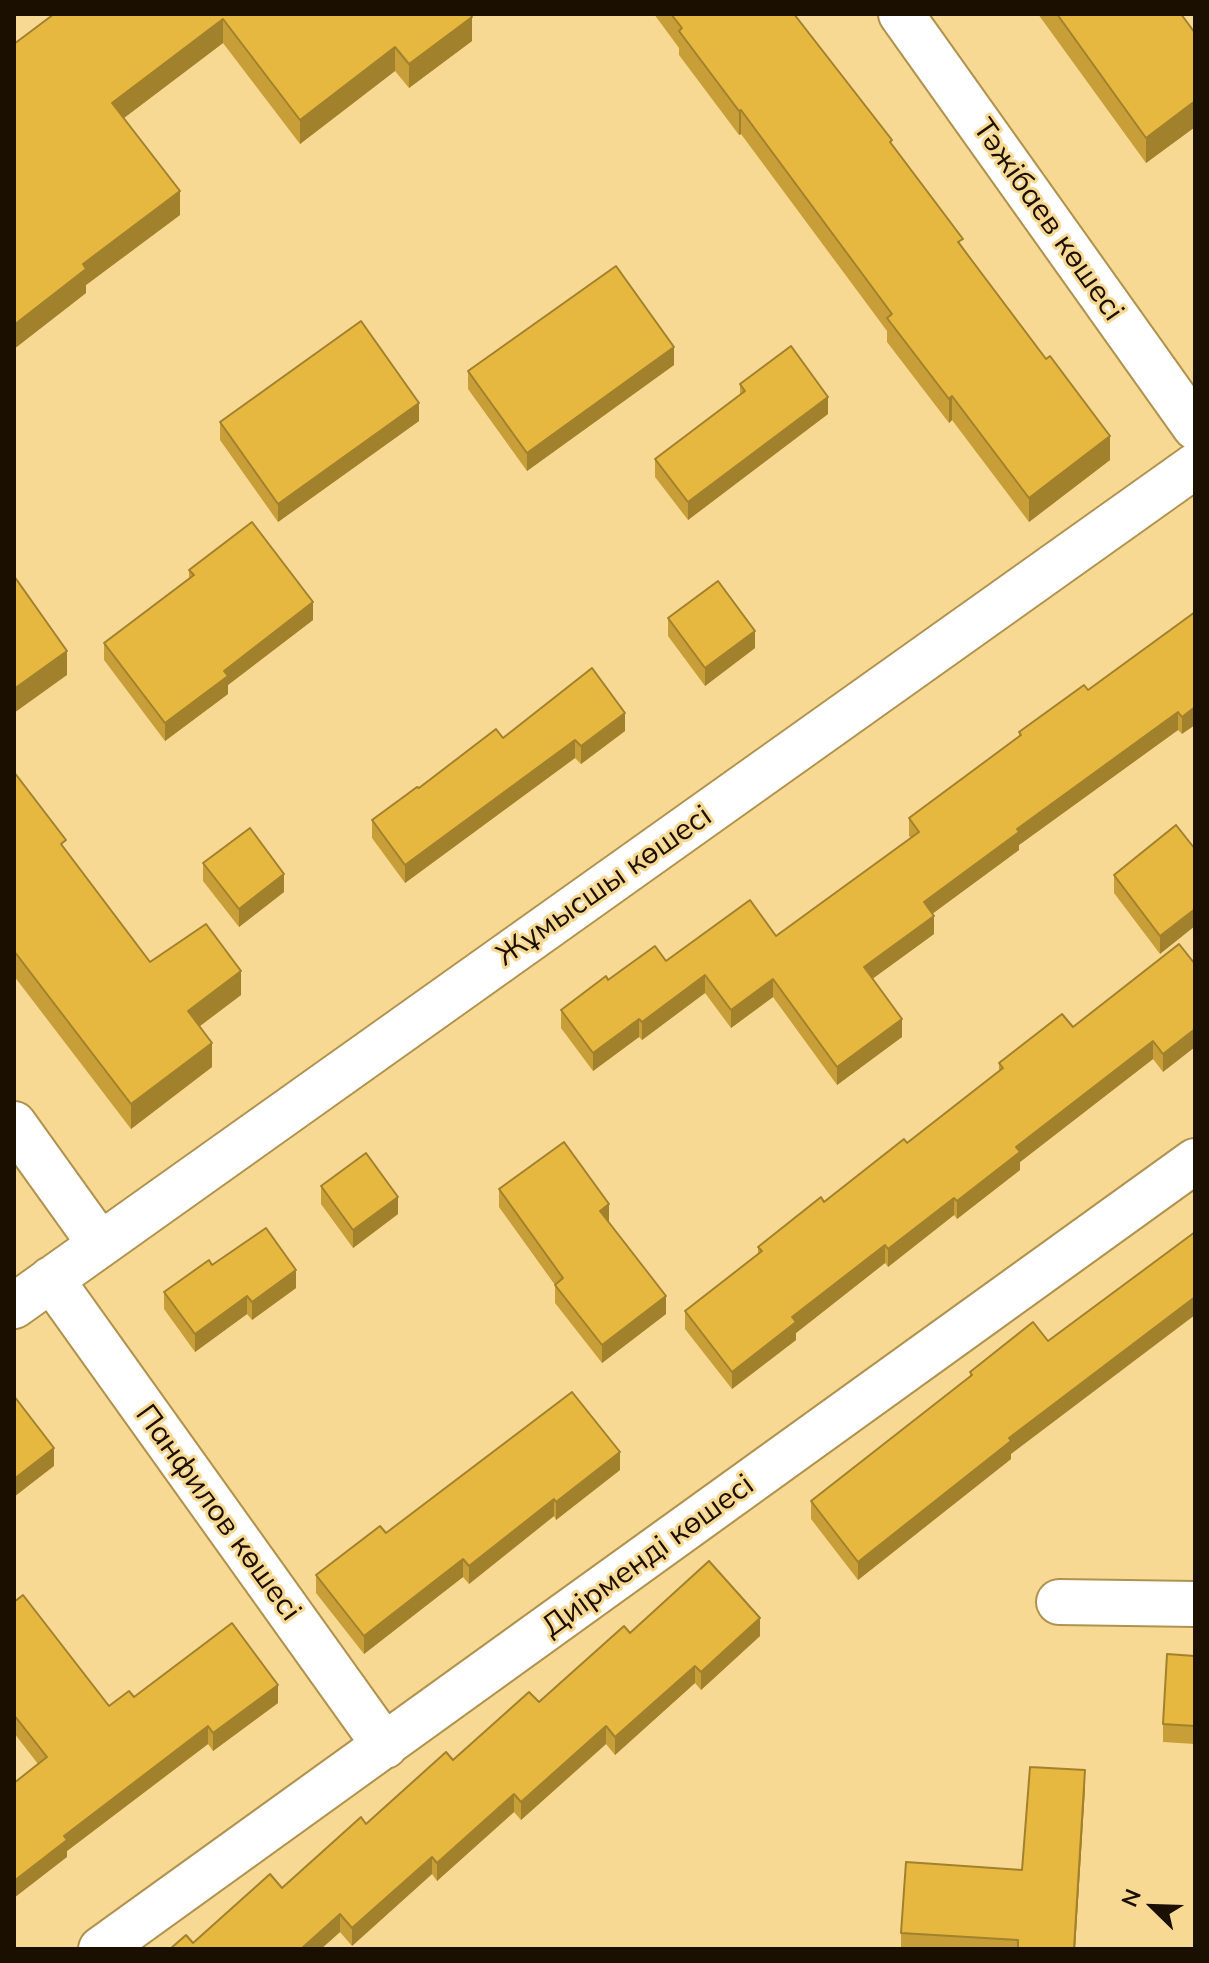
<!DOCTYPE html>
<html>
<head>
<meta charset="utf-8">
<style>
  body { margin:0 }
  #map { position:relative; width:1209px; height:1963px; overflow:hidden; background:#f8d994; font-family:Mulish,sans-serif }
  canvas { display:block }
  .frame { position:absolute; inset:0; border:16px solid #1b1000; pointer-events:none }
  .north { position:absolute; left:1113px; top:1867px; width:80px; height:80px; -webkit-text-stroke:6px #f8d994; paint-order:stroke; rotate:293deg; font-size:22px; font-weight:700; line-height:32px; text-align:center; color:#1b1000 }
  .north::after { content:''; display:block; margin:auto; width:28px; height:36px; background:#1b1000; clip-path:polygon(50% 0,100% 100%,50% 72%,0 100%) }
</style>
</head>
<body>
<div id="map">
<canvas width="1209" height="1963"></canvas>
<div class="frame"></div>
<div class="north">N</div>
</div>
<script>
const c = document.querySelector('canvas').getContext('2d');
c.lineJoin = 'round';
const shape = rows => new Path2D(rows.map(r => 'M' + r).join(''));
function stroke(path, color, width, dash) { c.strokeStyle = color; c.lineWidth = width; c.lineCap = dash ? 'butt' : 'round'; c.setLineDash(dash || []); c.stroke(path); }
function fill(path, color) { c.fillStyle = color; c.fill(path, 'evenodd'); }
function write(font, color, halo, rows, align = 'center') {
  c.font = font + ' Mulish,sans-serif'; c.lineWidth = 6; c.setLineDash([]); c.textBaseline = 'middle'; c.strokeStyle = halo; c.fillStyle = color; for (const [text, x, y, turn = 0] of rows) {
    c.save(); c.translate(x, y); c.rotate((+turn || 0) * Math.PI / 180); c.textAlign = isNaN(turn) ? turn : align; if (halo) c.strokeText(text, 0, 0); c.fillText(text, 0, 0); c.restore();
  }
}
const minor = shape([
  [901,14,1195,427],
  [14,1124,100,1244],
  [51,1279,385,1746],
  [14,1306,1195,466],
  [1059,1602,1195,1604],
  [101,1949,1195,1161]
]);
const wall = shape([
  [470,14,472,41,409,88,395,71,300,144,223,43,124,118,180,215,86,285,86,293,14,349,14,44,61,15],
  [654,14,794,14,892,144,1110,460,1029,522,952,420,949,423,887,342,887,331,741,134,739,135,679,55,679,48],
  [1038,14,1181,14,1195,33,1195,127,1146,163],
  [674,365,527,471,468,389,468,371],
  [740,384,828,414,688,520,655,477,655,459,740,395],
  [419,421,278,522,220,440,220,422],
  [189,570,313,620,228,685,228,694,165,741,104,660,104,643,189,578],
  [1195,612,1182,734,1178,730,1019,845,1019,850,933,913,934,934,872,979,902,1037,837,1085,773,997,731,1028,705,993,642,1040,639,1037,593,1071,561,1028,561,1010,608,980,666,961,776,936,911,838,909,836,909,818,1019,736,1019,732,1088,690],
  [668,618,755,648,705,686,668,636],
  [625,731,581,764,575,758,405,883,372,838,372,820,419,788,503,738],
  [14,772,66,851,150,962,241,995,200,1026,212,1067,131,1129,14,976],
  [1176,825,1160,954,1114,893,1114,875],
  [203,863,284,892,239,927,203,881],
  [1179,944,1163,1072,1153,1059,1020,1162,1020,1170,957,1219,954,1215,888,1267,885,1263,796,1333,796,1340,732,1389,685,1329,685,1311,758,1254,758,1247,907,1143,999,1071,999,1063,1073,1027],
  [321,1186,398,1214,353,1248,321,1204],
  [499,1189,609,1222,666,1314,602,1363,555,1303,555,1285,499,1207],
  [212,1265,296,1288,252,1320,247,1314,195,1352,164,1309,164,1292],
  [1048,1341,1011,1454,1011,1459,858,1580,811,1519,811,1501,970,1377,970,1372],
  [620,1470,556,1520,554,1516,469,1584,463,1577,364,1654,316,1593,316,1575,386,1533],
  [14,1602,109,1706,134,1697,278,1703,213,1751,208,1744,67,1851,67,1857,38,1764,14,1733],
  [630,1633,760,1636,701,1690,695,1683,615,1755,606,1744,521,1820,514,1812,437,1881,432,1874,352,1946,340,1932,321,1949,170,1949,193,1943,282,1888,453,1760,539,1702],
  [1195,1656,1195,1744,1163,1742,1163,1724],
  [1085,1788,1075,1949,901,1949,901,1933,1022,1870]
]);
const shadedWall = shape([
  [472,17,472,41,409,88,409,64],
  [223,19,223,43,112,127,112,103],
  [395,47,395,71,300,144,300,120],
  [1195,101,1195,127,1146,163,1146,138],
  [741,110,741,134,739,135,739,111],
  [180,191,180,215,86,285,86,293,14,349,14,325,83,264],
  [674,347,674,365,527,471,527,453],
  [952,396,952,420,949,423,949,399],
  [828,397,828,414,688,520,688,502],
  [419,403,419,421,278,522,278,504],
  [1110,436,1110,460,1029,522,1029,498],
  [313,602,313,620,228,685,228,694,165,741,165,723,224,671],
  [755,631,755,648,705,686,705,668],
  [67,651,67,675,14,713,14,689],
  [1195,707,1195,725,1182,734,1182,717],
  [1178,712,1178,730,1019,845,1019,850,924,920,924,902,1017,829],
  [625,713,625,731,581,764,581,746],
  [575,740,575,758,405,883,405,865],
  [284,874,284,892,239,927,239,909],
  [1195,909,1195,926,1160,954,1160,936],
  [934,916,934,934,864,985,864,967],
  [241,971,241,995,188,1035,188,1011],
  [705,975,705,993,642,1040,642,1022],
  [773,979,773,997,731,1028,731,1010],
  [639,1019,639,1037,593,1071,593,1053],
  [902,1019,902,1037,837,1085,837,1067],
  [1195,1029,1195,1047,1163,1072,1163,1054],
  [1153,1041,1153,1059,1020,1162,1020,1170,957,1219,957,1201,1016,1147],
  [212,1043,212,1067,131,1129,131,1104],
  [398,1197,398,1214,353,1248,353,1230],
  [954,1198,954,1215,888,1267,888,1249],
  [609,1204,609,1222,600,1229,600,1211],
  [885,1245,885,1263,796,1333,796,1340,732,1389,732,1372,792,1317],
  [296,1270,296,1288,252,1320,252,1302],
  [247,1296,247,1314,195,1352,195,1334],
  [666,1296,666,1314,602,1363,602,1345],
  [1195,1297,1195,1315,1011,1454,1011,1459,858,1580,858,1562,1009,1438],
  [54,1448,54,1466,14,1497,14,1479],
  [620,1452,620,1470,556,1520,556,1502],
  [554,1499,554,1516,469,1584,469,1566],
  [463,1559,463,1577,364,1654,364,1636],
  [760,1618,760,1636,701,1690,701,1672],
  [695,1666,695,1683,615,1755,615,1737],
  [278,1685,278,1703,213,1751,213,1733],
  [208,1726,208,1744,67,1851,67,1857,14,1898,14,1881,64,1836],
  [606,1726,606,1744,521,1820,521,1802],
  [1085,1770,1085,1788,1075,1949,1074,1949],
  [514,1794,514,1812,437,1881,437,1863],
  [432,1857,432,1874,352,1946,352,1928],
  [340,1914,340,1932,321,1949,301,1949]
]);
const building = shape([
  [54,14,61,15,62,14,470,14,472,17,409,64,395,47,300,120,223,19,112,103,180,191,83,264,86,269,14,325,14,44,54,14],
  [671,14,794,14,892,140,890,142,963,239,958,242,1046,359,1050,356,1110,436,1029,498,952,396,949,399,887,318,892,314,741,110,739,111,679,31,682,28,671,14],
  [1057,14,1181,14,1195,33,1195,101,1146,138,1057,14],
  [616,266,674,347,527,453,468,371,616,266],
  [361,321,419,403,278,504,220,422,361,321],
  [791,346,828,397,688,502,655,459,745,391,740,384,791,346],
  [252,522,313,602,224,671,228,676,165,723,104,643,194,575,189,570,252,522],
  [14,576,67,651,14,689,14,576],
  [718,581,755,631,705,668,668,618,718,581],
  [1195,612,1195,707,1182,717,1178,712,1017,829,1019,832,924,902,934,916,864,967,902,1019,837,1067,773,979,731,1010,705,975,642,1022,639,1019,593,1053,561,1010,606,976,608,980,655,946,666,961,750,900,776,936,919,832,909,818,1021,735,1019,732,1084,685,1088,690,1195,612],
  [592,668,625,713,581,746,575,740,405,865,372,820,417,787,419,788,496,729,503,738,592,668],
  [14,772,66,840,61,844,150,962,206,924,241,971,188,1011,212,1043,131,1104,14,951,14,772],
  [1176,825,1195,849,1195,909,1160,936,1114,875,1176,825],
  [250,828,284,874,239,909,203,863,250,828],
  [1179,944,1195,964,1195,1029,1163,1054,1153,1041,1016,1147,1020,1152,957,1201,954,1198,888,1249,885,1245,792,1317,796,1322,732,1372,685,1311,762,1251,758,1247,821,1197,824,1202,904,1139,907,1143,1003,1068,999,1063,1062,1014,1073,1027,1179,944],
  [564,1142,609,1204,600,1211,666,1296,602,1345,555,1285,563,1278,499,1189,564,1142],
  [366,1153,398,1197,353,1230,321,1186,366,1153],
  [266,1228,296,1270,252,1302,247,1296,195,1334,164,1292,209,1260,212,1265,266,1228],
  [1195,1232,1195,1297,1009,1438,1011,1441,858,1562,811,1501,972,1375,970,1372,1033,1322,1048,1341,1195,1232],
  [572,1392,620,1452,556,1502,554,1499,469,1566,463,1559,364,1636,316,1575,380,1526,386,1533,572,1392],
  [14,1396,54,1448,14,1479,14,1396],
  [709,1561,760,1618,701,1672,695,1666,615,1737,606,1726,521,1802,514,1794,437,1863,432,1857,352,1928,340,1914,301,1949,170,1949,186,1935,193,1943,270,1874,282,1888,361,1817,366,1824,446,1752,453,1760,529,1692,539,1702,624,1626,630,1633,709,1561],
  [23,1595,109,1706,129,1691,134,1697,232,1623,278,1685,213,1733,208,1726,64,1836,67,1840,14,1881,14,1783,47,1757,14,1715,14,1602,23,1595],
  [1167,1654,1195,1656,1195,1726,1163,1724,1167,1654],
  [1030,1767,1085,1770,1074,1949,1018,1949,1018,1940,901,1933,906,1862,1022,1870,1030,1767]
]);
const streetNames = [
  ["Тәжібаев көшесі",1048,220,55],
  ["Жұмысшы көшесі",604,886,-35],
  ["Панфилов көшесі",218,1513,54],
  ["Диірменді көшесі",648,1556,-36]
];
stroke(minor, '#b0924f', 48);
stroke(minor, '#fff', 44);
fill(wall, '#c79e37');
fill(shadedWall, '#a2812d');
fill(building, '#e7b840');
stroke(building, '#a2812d', 2);
write('30px', '#1b1000', '#f8d994', streetNames);
</script>
</body>
</html>
